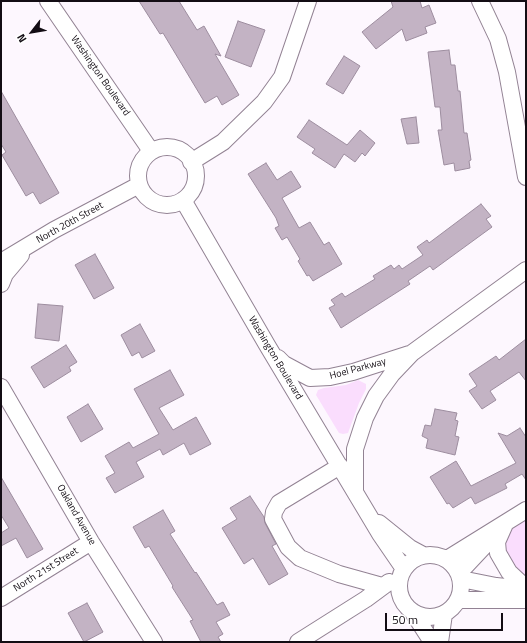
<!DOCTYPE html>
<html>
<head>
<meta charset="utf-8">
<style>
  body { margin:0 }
  #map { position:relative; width:527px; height:643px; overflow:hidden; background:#fdf7fe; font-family:"Titillium Web",sans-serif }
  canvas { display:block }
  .frame { position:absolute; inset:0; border:2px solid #130d14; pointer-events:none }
  .north { position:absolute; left:12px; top:12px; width:40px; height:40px; -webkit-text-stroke:3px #fff; paint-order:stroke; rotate:239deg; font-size:11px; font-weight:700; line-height:16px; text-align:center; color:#130d14 }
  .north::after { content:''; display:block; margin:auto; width:14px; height:18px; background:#130d14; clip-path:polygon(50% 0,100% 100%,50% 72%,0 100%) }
  .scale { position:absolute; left:385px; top:613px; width:118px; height:18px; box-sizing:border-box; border:2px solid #130d14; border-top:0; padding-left:5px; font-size:12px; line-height:14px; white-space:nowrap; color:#130d14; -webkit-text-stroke:3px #fff; paint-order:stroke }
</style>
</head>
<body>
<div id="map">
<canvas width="527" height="643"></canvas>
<div class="frame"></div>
<div class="north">N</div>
<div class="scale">50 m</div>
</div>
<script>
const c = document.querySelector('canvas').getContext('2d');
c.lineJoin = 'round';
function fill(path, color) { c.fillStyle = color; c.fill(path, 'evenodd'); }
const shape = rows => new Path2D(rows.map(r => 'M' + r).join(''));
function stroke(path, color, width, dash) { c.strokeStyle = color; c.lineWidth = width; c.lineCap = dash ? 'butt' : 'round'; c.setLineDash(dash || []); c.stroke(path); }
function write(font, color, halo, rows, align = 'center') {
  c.font = font + ' "Titillium Web",sans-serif'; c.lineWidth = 3; c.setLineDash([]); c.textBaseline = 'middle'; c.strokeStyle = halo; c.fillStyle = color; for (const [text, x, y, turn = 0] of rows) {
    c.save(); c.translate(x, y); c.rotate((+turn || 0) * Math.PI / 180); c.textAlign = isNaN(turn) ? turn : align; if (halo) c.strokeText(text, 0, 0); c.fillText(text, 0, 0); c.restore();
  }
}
const green = shape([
  [358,380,366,384,366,389,359,403,348,433,343,434,339,433,316,395,318,390,324,388,346,385],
  [526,520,526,577,520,575,506,555,504,544,510,530]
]);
const building = shape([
  [139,1,179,1,197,30,204,26,221,56,215,54,239,95,222,105,217,96,205,103,163,33,160,34,139,1],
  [391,1,420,1,422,8,429,5,436,23,425,27,427,33,406,41,402,29,376,49,362,32,393,7,391,1],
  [238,21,265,30,251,67,225,57,238,21],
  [449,50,451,65,455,65,458,91,460,91,464,133,467,133,471,160,469,161,470,168,455,171,454,163,444,165,438,130,442,130,440,107,435,107,428,52,449,50],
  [344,56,360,66,343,94,326,84,344,56],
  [1,91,59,193,40,204,33,192,26,196,2,155,6,152,1,144,1,91],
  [416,117,419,143,407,144,401,119,416,117],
  [309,120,347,145,360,130,375,143,365,156,362,153,355,162,344,154,335,168,312,153,315,149,297,137,309,120],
  [266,163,277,180,291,171,301,187,282,198,299,228,310,222,324,245,329,242,342,264,313,281,309,275,307,276,298,261,300,259,287,237,282,240,275,228,279,226,276,218,248,174,266,163],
  [481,204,491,216,486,219,492,227,433,270,430,266,408,281,410,284,341,328,329,308,335,305,331,300,342,293,345,297,375,279,373,276,391,265,394,269,399,265,402,269,423,255,417,247,427,240,429,243,481,204],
  [95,254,114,288,94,299,75,265,95,254],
  [38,304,63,306,59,341,35,338,38,304],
  [140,324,155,351,142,358,139,352,132,356,121,335,140,324],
  [526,339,526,381,519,372,490,391,496,400,482,409,469,391,477,386,469,374,496,356,499,360,526,339],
  [66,345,77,362,69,367,71,371,44,388,31,367,66,345],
  [170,370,184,395,159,408,173,430,196,417,211,444,190,455,184,443,163,455,160,449,136,462,144,477,115,493,106,478,115,473,105,456,129,442,133,448,159,434,134,389,170,370],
  [88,404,103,429,81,442,67,417,88,404],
  [435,409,457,413,455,420,458,421,455,436,459,437,455,455,426,448,428,439,422,436,425,425,431,426,435,409],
  [520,428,526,437,526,480,522,474,505,484,507,488,475,504,471,497,453,508,449,503,447,504,430,477,456,461,471,486,516,463,498,433,507,436,520,428],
  [1,477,43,549,27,558,16,538,1,546,1,533,9,528,1,515,1,477],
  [250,496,264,517,265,523,276,544,272,546,288,574,269,585,253,558,244,564,222,528,237,519,230,508,250,496],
  [163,510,175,531,170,534,195,573,196,572,217,605,223,602,230,615,216,622,223,634,218,637,221,642,201,642,190,621,193,620,172,587,173,586,149,546,145,548,133,527,163,510],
  [87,603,103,632,84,642,68,613,87,603]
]);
const minor = shape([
  [48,1,151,151],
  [480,1,498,39,507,72,526,177],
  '138 176a29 29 0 1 1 58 0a29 29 0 1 1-58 0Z',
  [191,162,223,142,264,102,282,77,308,1],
  [183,200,267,345,380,534,404,569],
  [1,262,54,230,139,185],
  [1,284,5,274,21,255],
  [278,358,284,364,310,378,330,377,353,372,409,354],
  [1,387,91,542,154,642],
  [340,466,279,503,274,512,273,519,288,547,300,558,339,574,382,586],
  [355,491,355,449,365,418,376,396,392,374,412,353,526,270],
  [379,523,410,548,423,555],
  [505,524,497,542,498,553,509,572,526,588],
  '399 586a31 31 0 1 1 62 0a31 31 0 1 1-62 0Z',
  [447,559,526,510],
  [459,573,490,540],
  [461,579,496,586,526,589],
  [1,598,91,542],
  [458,600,526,600],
  [412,611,432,642],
  [298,642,366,599,389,582],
  [440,642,444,614]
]);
const streetNames = [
  ["Washington Boulevard",100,76,55],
  ["North 20th Street",70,223,-29],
  ["Washington Boulevard",275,358,59],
  ["Hoel Parkway",358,369,-15],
  ["Oakland Avenue",76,515,60],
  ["North 21st Street",46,570,-32]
];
fill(green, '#faddfd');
fill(building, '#c3b3c4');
stroke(building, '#9d8d9f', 1);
stroke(minor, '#928293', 18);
stroke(minor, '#fff', 16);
write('10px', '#130d14', '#fff', streetNames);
</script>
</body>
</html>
